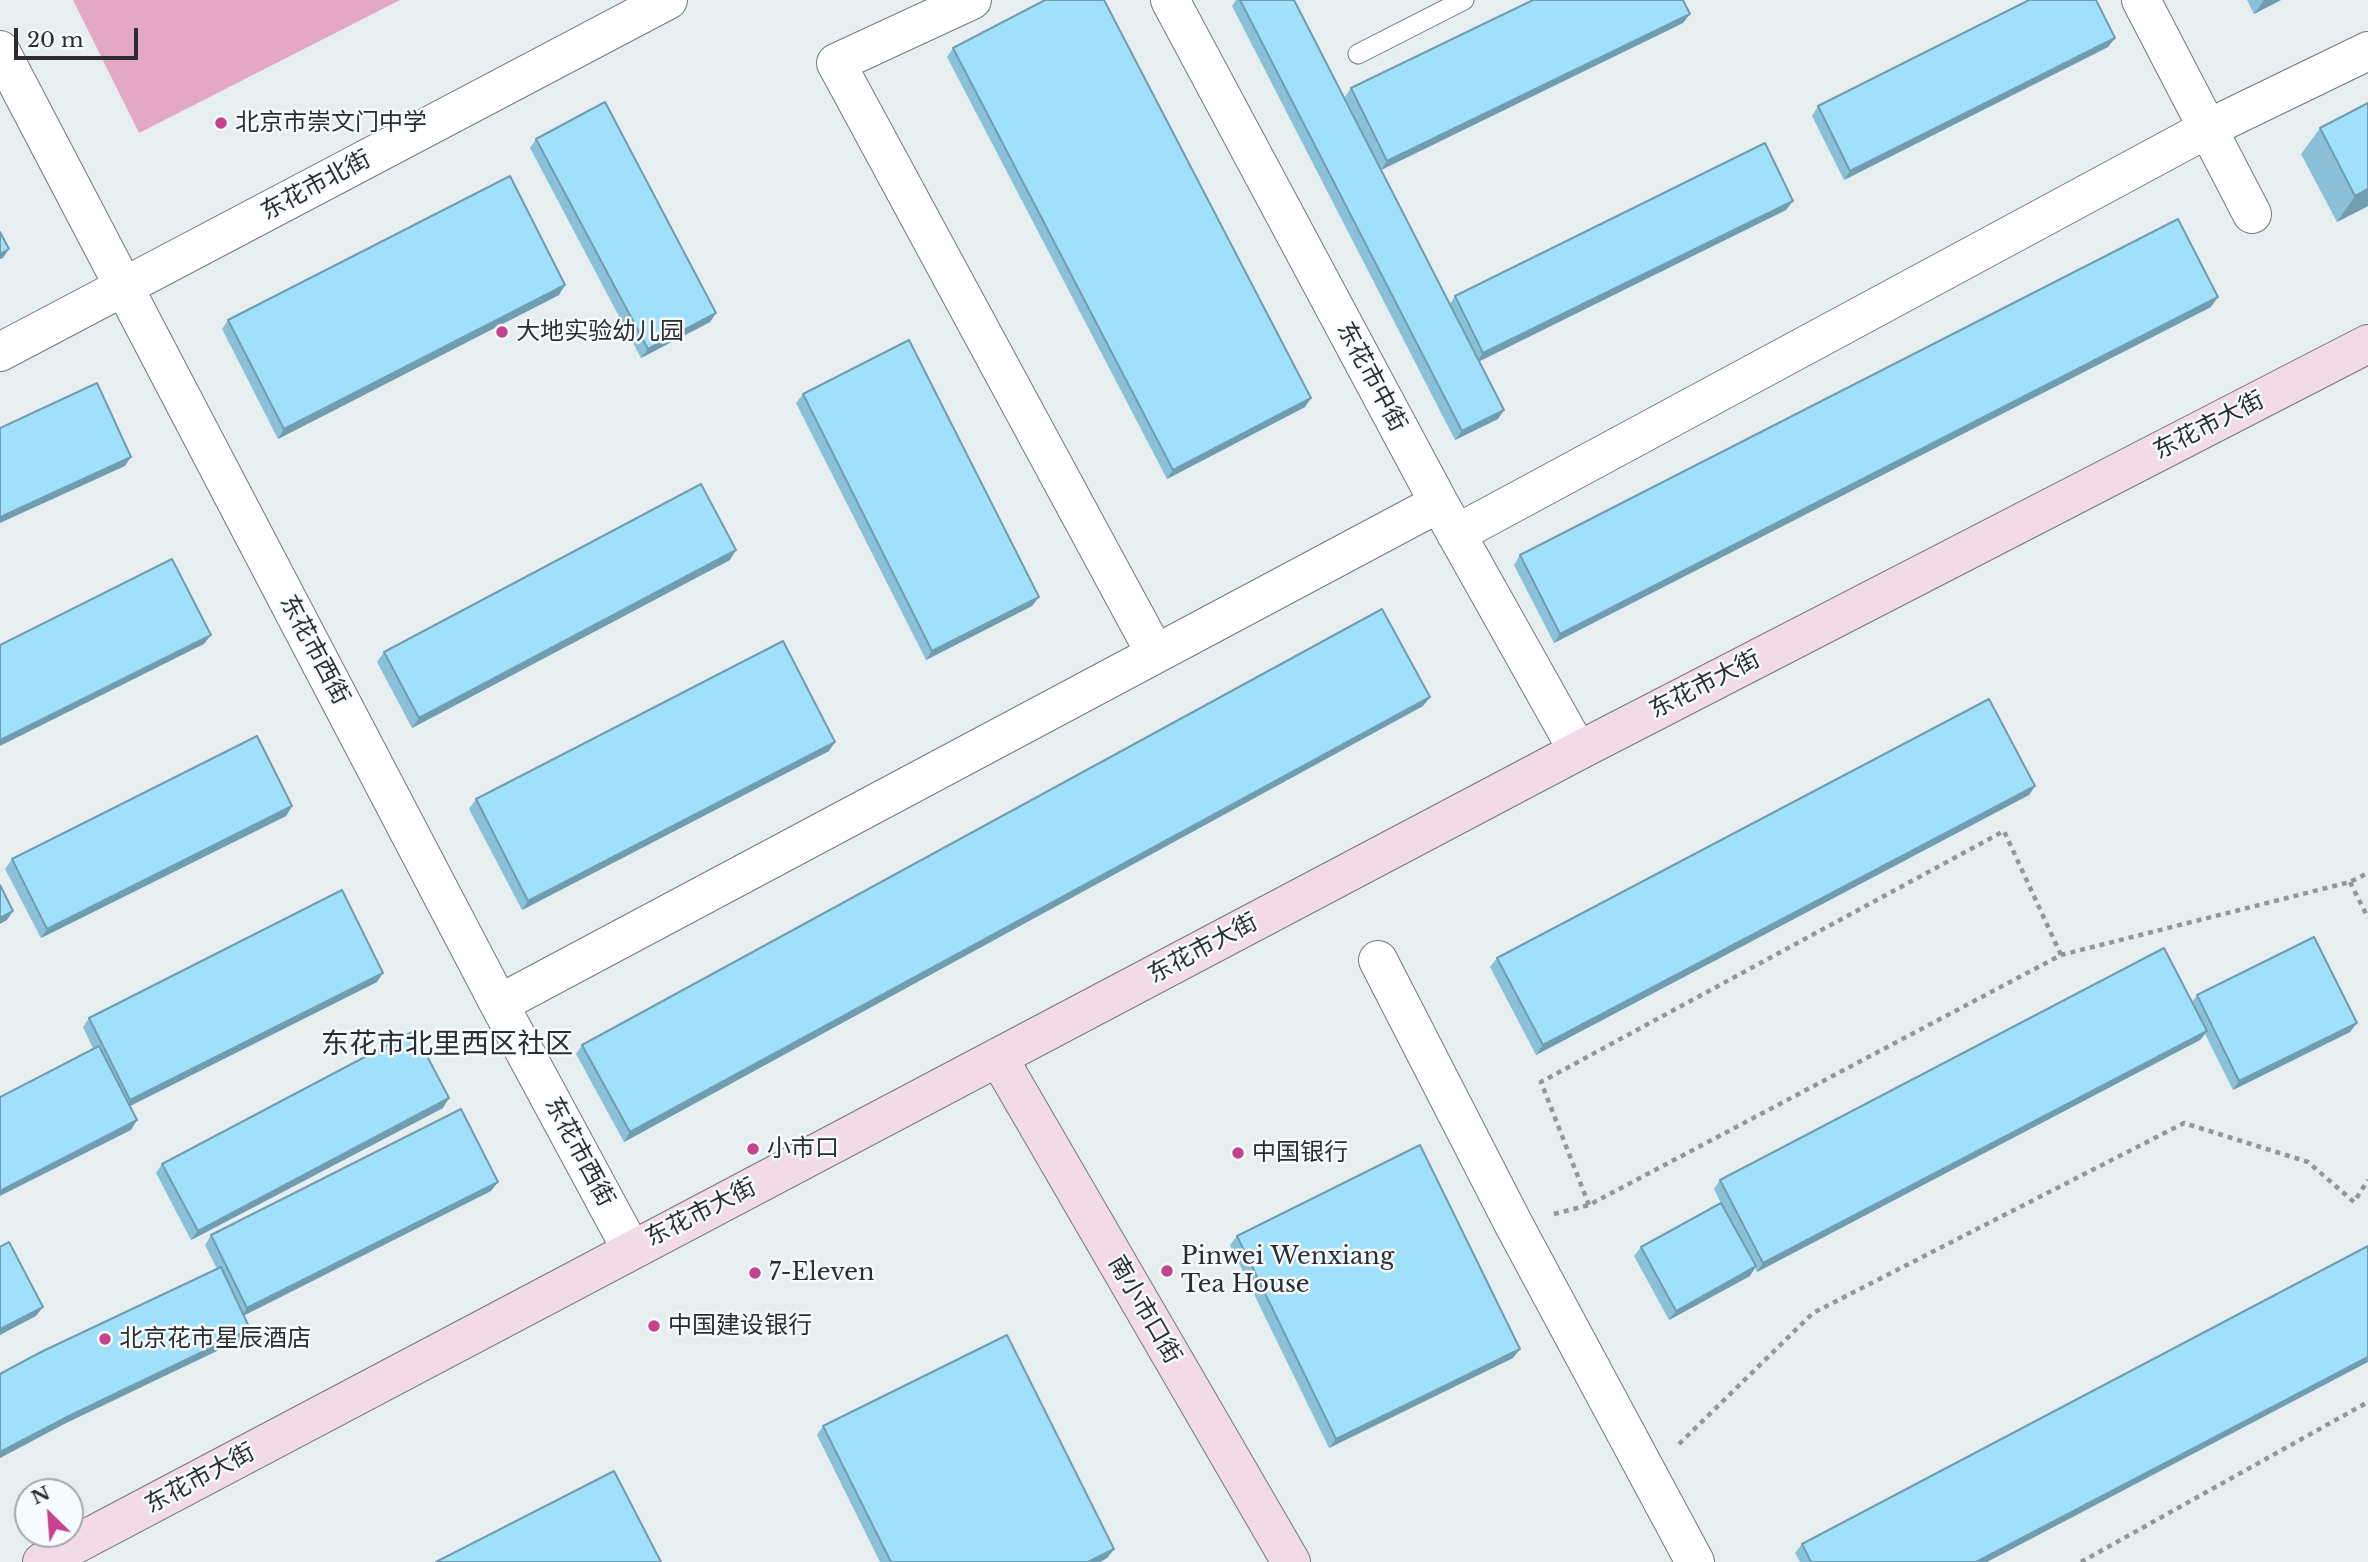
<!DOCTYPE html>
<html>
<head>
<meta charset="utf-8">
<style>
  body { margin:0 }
  #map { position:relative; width:2368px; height:1562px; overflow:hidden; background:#e7eef0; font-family:"Libre Baskerville",serif }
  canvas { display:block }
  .north { position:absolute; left:14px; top:1478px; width:70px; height:70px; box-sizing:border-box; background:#f5fbfe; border:2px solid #a4a9ab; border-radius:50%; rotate:335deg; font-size:19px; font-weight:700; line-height:28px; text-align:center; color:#2b2d2e }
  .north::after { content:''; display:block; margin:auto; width:24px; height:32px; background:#c4438c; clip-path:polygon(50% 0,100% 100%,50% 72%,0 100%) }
  .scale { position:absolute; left:14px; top:28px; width:124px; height:32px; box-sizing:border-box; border:4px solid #2b2d2e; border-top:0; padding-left:9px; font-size:21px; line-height:24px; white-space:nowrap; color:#2b2d2e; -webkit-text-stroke:5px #f5fbfe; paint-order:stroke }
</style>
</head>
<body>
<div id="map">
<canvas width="2368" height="1562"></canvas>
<div class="north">N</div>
<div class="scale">20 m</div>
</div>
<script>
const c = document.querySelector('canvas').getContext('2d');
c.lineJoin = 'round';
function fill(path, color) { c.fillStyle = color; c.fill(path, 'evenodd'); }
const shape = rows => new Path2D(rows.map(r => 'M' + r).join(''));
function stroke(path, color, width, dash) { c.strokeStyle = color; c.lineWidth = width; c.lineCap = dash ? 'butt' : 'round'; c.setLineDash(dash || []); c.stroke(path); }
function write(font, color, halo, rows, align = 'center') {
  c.font = font + ' "Libre Baskerville","Noto Sans SC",serif'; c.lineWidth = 5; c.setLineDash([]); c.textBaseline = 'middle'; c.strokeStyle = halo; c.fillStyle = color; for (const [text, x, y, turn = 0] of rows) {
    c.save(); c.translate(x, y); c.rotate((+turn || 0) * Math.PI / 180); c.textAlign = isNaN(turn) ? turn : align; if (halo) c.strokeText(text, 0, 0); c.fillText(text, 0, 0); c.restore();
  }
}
const green = shape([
  [73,0,400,0,139,133]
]);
const path = shape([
  [2350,882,2368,918],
  [1589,1205,1541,1082,2004,831,2061,955],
  [1554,1214,1589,1205,2061,955,2350,882,2368,873],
  [1679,1444,1813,1313,2184,1123,2308,1162,2354,1202,2368,1180],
  [2081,1562,2368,1402]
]);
const lane = shape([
  [1358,54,1464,0]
]);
const street = shape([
  [972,0,836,63,1155,653],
  [1170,0,1439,503,1578,751],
  [2141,0,2252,214],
  [0,50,499,1004,631,1249],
  [0,352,668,0],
  [1456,534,2207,129,2368,51],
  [1378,960,1513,1223,1695,1562],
  [499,1004,1439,503]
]);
const secondary = shape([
  [998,1057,1291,1562],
  [42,1562,1578,751,2368,344]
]);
const wall = shape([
  [1236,0,1294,0,1368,144,1345,97,1351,88,1683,23,1381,170,1450,304,1455,296,1786,210,1479,361,1498,419,1455,440,1232,6],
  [2247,0,2281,0,2254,14],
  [2115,38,2108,47,1844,180,1812,116,1818,106],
  [953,48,1311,398,1305,407,1167,479,947,57],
  [2320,128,2368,206,2337,222,2301,154],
  [536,139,716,313,710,322,641,358,530,148],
  [559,295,278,439,222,329,228,320],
  [2211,307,1554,643,1514,565,1520,555],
  [803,394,1039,597,1032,606,926,660,796,403],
  [730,560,412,728,377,662,384,652],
  [1430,697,1423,706,624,1142,576,1054,582,1045],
  [829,751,522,910,469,809,476,799],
  [2035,786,2029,795,1536,1055,1490,967,1497,958],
  [292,806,286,816,41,938,5,869,12,859],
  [377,982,130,1106,137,1120,131,1130,83,1027,89,1018],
  [2197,995,2350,1032,2233,1090,2205,1034,2200,1040,1757,1272,1755,1268,1750,1276,1669,1320,1634,1256,1641,1247,1721,1203,1714,1189,1720,1180,2192,1002],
  [443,1108,191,1240,156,1173,162,1164],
  [491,1191,244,1315,244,1338,64,1424,0,1458,0,1374,217,1269,205,1245,211,1235],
  [1237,1236,1513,1358,1329,1448,1230,1245],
  [823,1426,1114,1549,1107,1558,1100,1562,880,1562,817,1435],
  [1802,1544,1987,1562,1800,1562,1795,1553]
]);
const shadedWall = shape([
  [2264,0,2281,0,2254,14],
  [1690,14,1683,23,1381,170,1387,161],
  [2115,38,2108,47,1844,180,1850,171],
  [2368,189,2368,206,2337,222,2355,196],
  [1793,201,1786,210,1476,363,1483,353],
  [9,249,3,258,0,259,0,254],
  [565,285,559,295,278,439,284,429],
  [2218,297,2211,307,1554,643,1560,634],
  [716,313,710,322,641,358,648,349],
  [1311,398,1305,407,1167,479,1173,470],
  [1504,410,1498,419,1455,440,1462,431],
  [131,457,125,466,0,523,0,517],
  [736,550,730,560,412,728,419,718],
  [1039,597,1032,606,926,660,932,651],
  [211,635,204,644,0,746,0,740],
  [1430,697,1423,706,624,1142,630,1132],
  [835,742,829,751,522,910,528,901],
  [2035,786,2029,795,1536,1055,1543,1045],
  [292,806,286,816,41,938,47,929],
  [13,911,7,920,0,924,0,918],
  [383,973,377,982,124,1109,130,1100],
  [2357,1023,2350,1032,2233,1090,2239,1081],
  [2207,1031,2200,1040,1757,1272,1763,1263],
  [449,1098,443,1108,191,1240,198,1231],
  [137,1120,131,1130,0,1196,0,1191],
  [498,1182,491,1191,241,1317,247,1308],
  [1756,1266,1750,1276,1669,1320,1676,1311],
  [43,1307,36,1316,0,1335,0,1329],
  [250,1329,244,1338,64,1424,0,1458,0,1452,71,1415],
  [1520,1349,1513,1358,1329,1448,1336,1439],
  [2368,1357,2368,1362,1987,1562,1976,1562],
  [1114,1549,1107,1558,1100,1562,1088,1562]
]);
const building = shape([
  [1045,0,1104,0,1311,398,1173,470,953,48,1045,0],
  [1240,0,1294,0,1504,410,1462,431,1240,0],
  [1533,0,1683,0,1690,14,1387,161,1351,88,1533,0],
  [2029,0,2096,0,2115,38,1850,171,1818,106,2029,0],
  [605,102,716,313,648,349,536,139,605,102],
  [2368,103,2368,189,2355,196,2320,128,2368,103],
  [1765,143,1793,201,1483,353,1455,296,1765,143],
  [510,176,565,285,284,429,228,320,510,176],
  [2178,219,2218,297,1560,634,1520,555,2178,219],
  [0,232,9,249,0,254,0,232],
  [909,340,1039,597,932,651,803,394,909,340],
  [97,383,131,457,0,517,0,428,97,383],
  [701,484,736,550,419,718,384,652,701,484],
  [172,559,211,635,0,740,0,645,172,559],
  [1382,609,1430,697,630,1132,582,1045,1382,609],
  [783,641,835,742,528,901,476,799,783,641],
  [1989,699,2035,786,1543,1045,1497,958,1989,699],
  [257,736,292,806,47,929,12,859,257,736],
  [0,885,13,911,0,918,0,885],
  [342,890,383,973,130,1100,89,1018,342,890],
  [2314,937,2357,1023,2239,1081,2197,995,2314,937],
  [2164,948,2207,1031,1763,1263,1720,1180,2164,948],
  [414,1031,449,1098,198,1231,162,1164,414,1031],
  [99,1046,137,1120,0,1191,0,1097,99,1046],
  [461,1109,498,1182,247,1308,211,1235,461,1109],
  [1420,1145,1520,1349,1336,1439,1237,1236,1420,1145],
  [1721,1203,1756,1266,1676,1311,1641,1247,1721,1203],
  [9,1242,43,1307,0,1329,0,1247,9,1242],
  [2368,1246,2368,1357,1976,1562,1811,1562,1802,1544,2368,1246],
  [221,1267,250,1329,71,1415,0,1452,0,1374,41,1352,221,1267],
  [1007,1335,1114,1549,1088,1562,891,1562,823,1426,1007,1335],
  [614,1471,661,1562,436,1562,614,1471]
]);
const markers = [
  [221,123,7,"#c4438c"],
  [502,332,7,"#c4438c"],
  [753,1149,7,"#c4438c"],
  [1238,1153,7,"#c4438c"],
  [1167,1271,7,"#c4438c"],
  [755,1273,7,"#c4438c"],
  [654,1326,7,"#c4438c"],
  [105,1339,7,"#c4438c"]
];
const poiNames = [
  ["北京市崇文门中学",235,123],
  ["大地实验幼儿园",516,332],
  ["小市口",767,1149],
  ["中国银行",1252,1153],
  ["Pinwei Wenxiang",1181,1257],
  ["Tea House",1181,1285],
  ["7-Eleven",769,1273],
  ["中国建设银行",668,1326],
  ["北京花市星辰酒店",119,1339]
];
const streetNames = [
  ["东花市北街",316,186,-28],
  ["东花市中街",1371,377,62],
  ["东花市大街",2209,426,-27],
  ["东花市西街",314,650,62],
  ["东花市大街",1705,685,-27],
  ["东花市大街",1203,949,-28],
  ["东花市西街",579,1152,62],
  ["东花市大街",701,1213,-27],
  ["南小市口街",1144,1310,60],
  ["东花市大街",200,1479,-28]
];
const quarterNames = [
  ["东花市北里西区社区",447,1045]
];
fill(green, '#e3a9c4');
stroke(lane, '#74797c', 21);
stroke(street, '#74797c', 40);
stroke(secondary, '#74797c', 40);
stroke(path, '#929799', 4.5, [5, 5]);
stroke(lane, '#fff', 19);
stroke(street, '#fff', 38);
stroke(secondary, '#f2dbe6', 38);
fill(wall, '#8ac1d8');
fill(shadedWall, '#719db0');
fill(building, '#a1e0fb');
stroke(building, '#719db0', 2);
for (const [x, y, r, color] of markers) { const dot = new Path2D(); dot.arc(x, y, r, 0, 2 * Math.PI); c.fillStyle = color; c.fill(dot); stroke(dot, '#f5fbfe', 2.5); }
write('24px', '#2b2d2e', '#f5fbfe', poiNames, 'left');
write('24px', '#2b2d2e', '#f5fbfe', streetNames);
write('28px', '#2b2d2e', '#f5fbfe', quarterNames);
</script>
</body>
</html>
